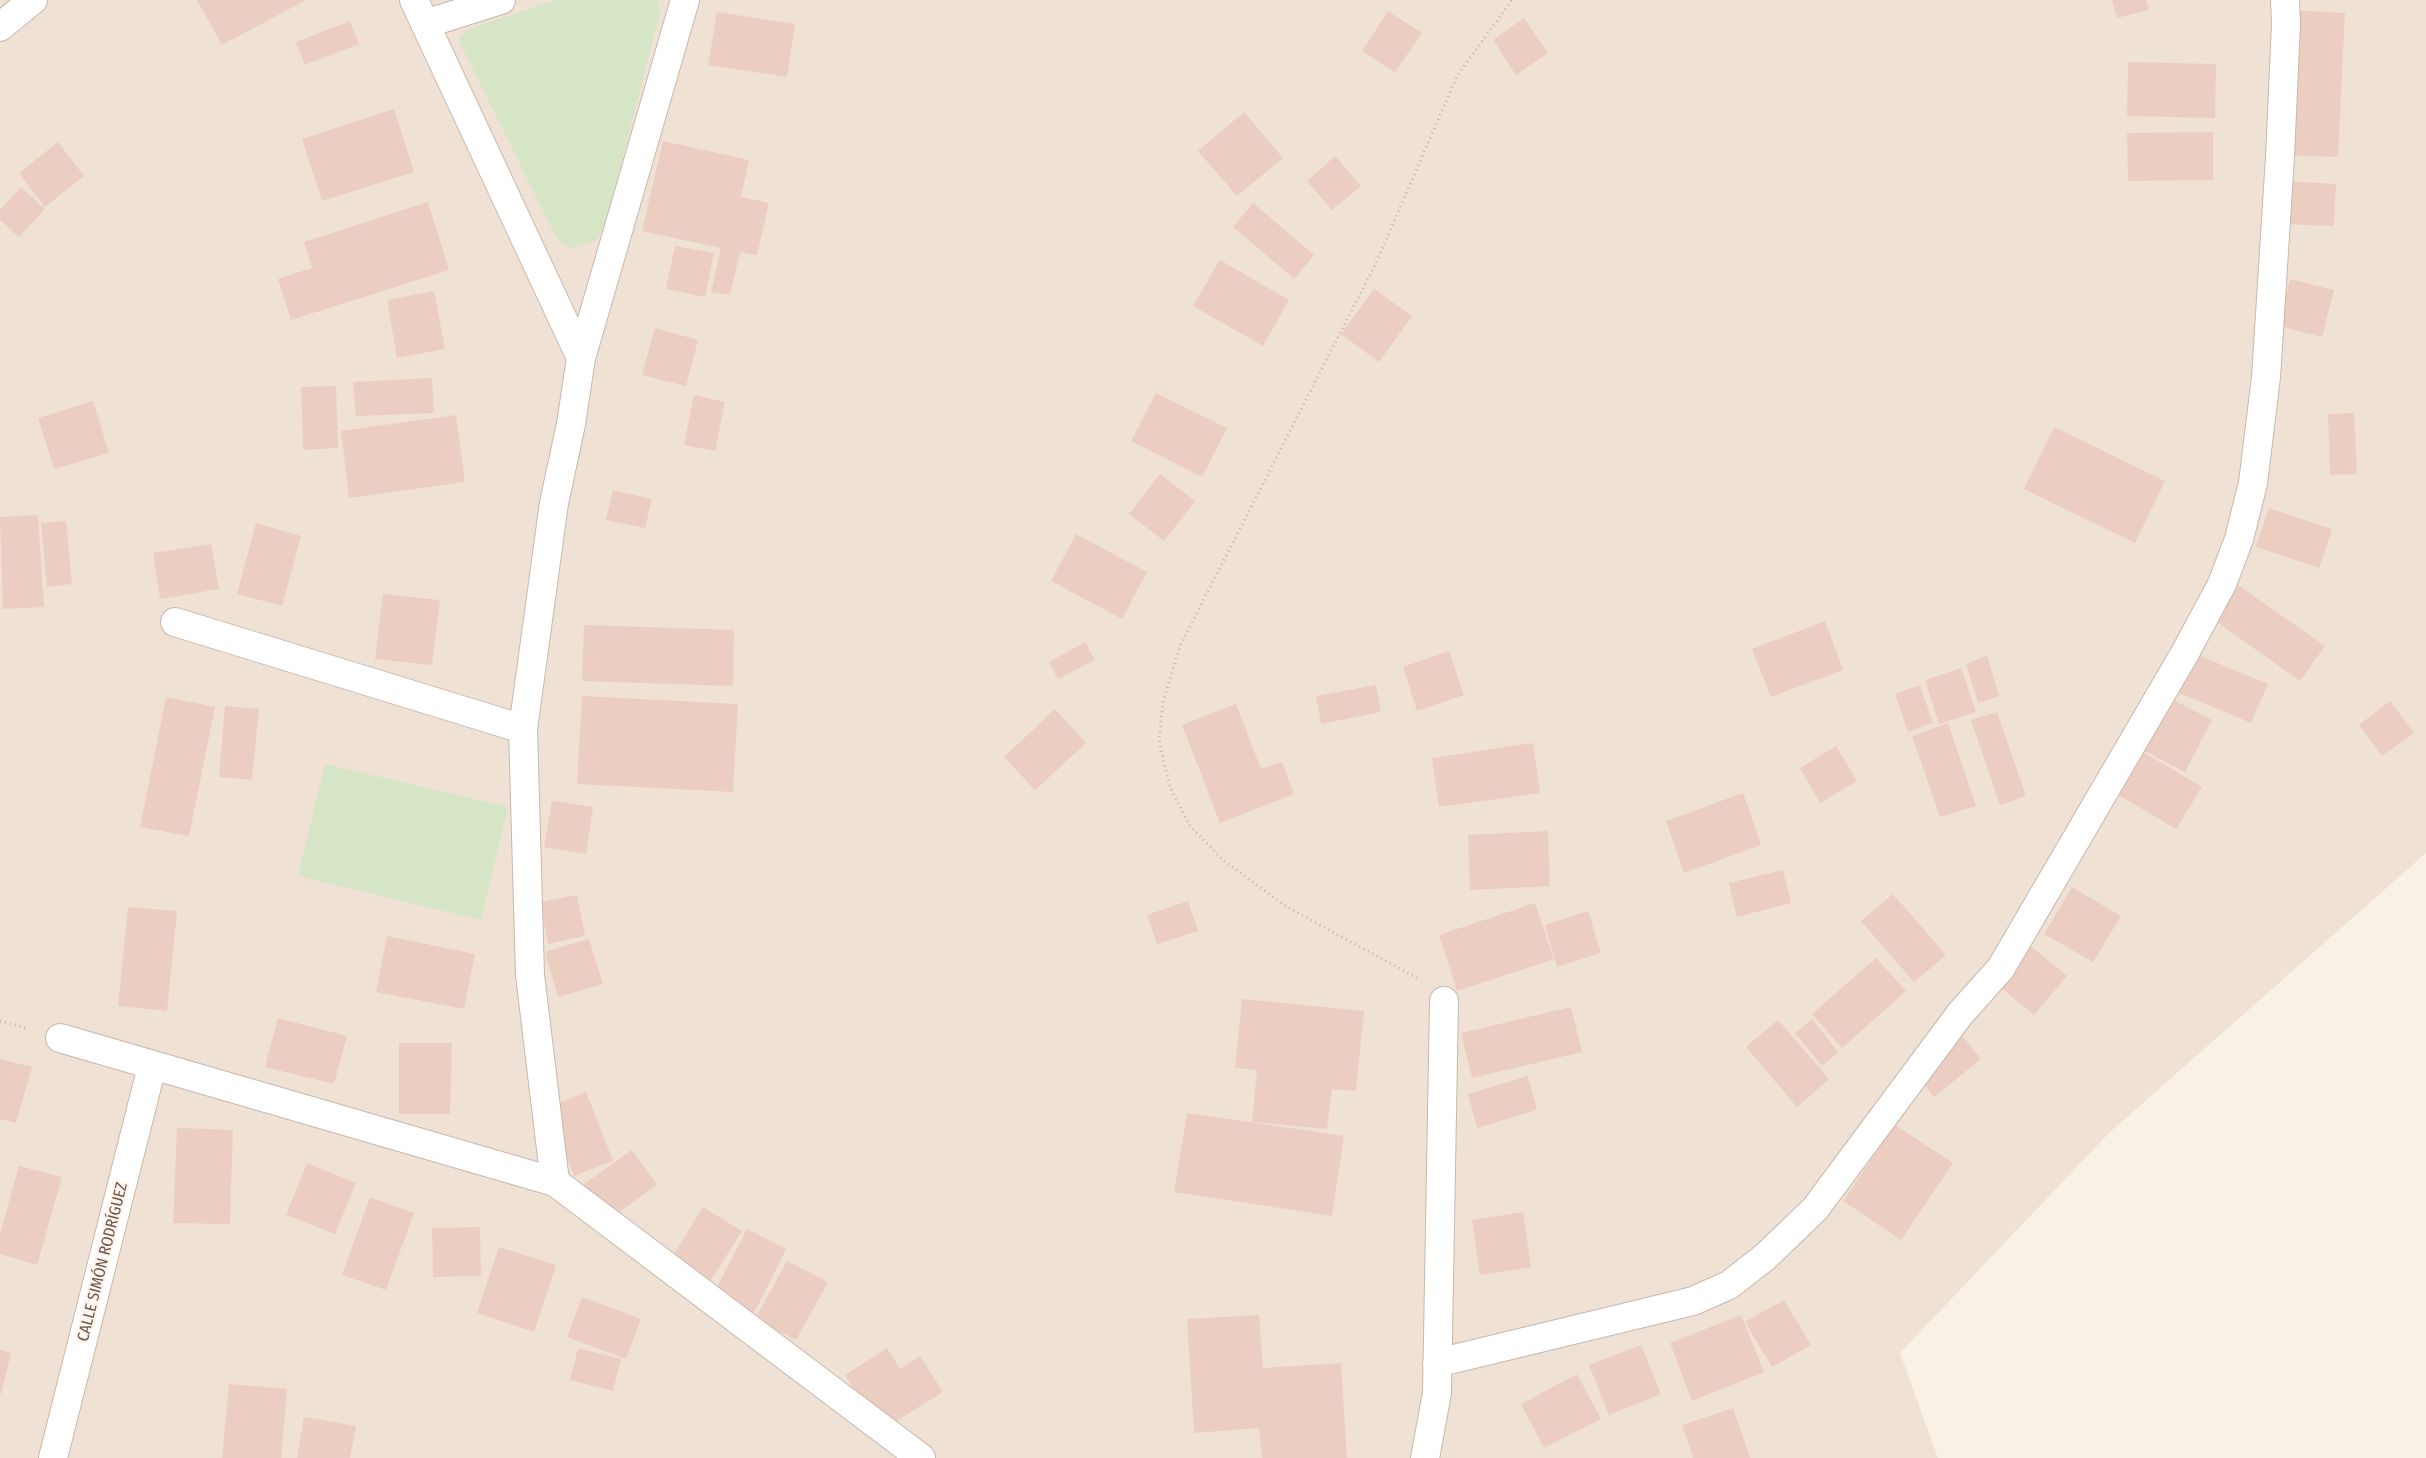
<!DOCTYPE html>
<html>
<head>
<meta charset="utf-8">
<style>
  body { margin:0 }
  canvas { display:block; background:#f9f0e6 }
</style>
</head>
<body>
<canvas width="2426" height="1458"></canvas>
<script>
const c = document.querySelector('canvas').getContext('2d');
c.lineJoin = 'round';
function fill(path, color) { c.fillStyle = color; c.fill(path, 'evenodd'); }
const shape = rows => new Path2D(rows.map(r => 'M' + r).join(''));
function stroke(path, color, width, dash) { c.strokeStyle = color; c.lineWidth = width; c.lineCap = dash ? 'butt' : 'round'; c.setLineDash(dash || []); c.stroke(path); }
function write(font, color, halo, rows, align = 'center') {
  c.font = font + ' "Fira Sans Condensed",sans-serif'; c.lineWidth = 5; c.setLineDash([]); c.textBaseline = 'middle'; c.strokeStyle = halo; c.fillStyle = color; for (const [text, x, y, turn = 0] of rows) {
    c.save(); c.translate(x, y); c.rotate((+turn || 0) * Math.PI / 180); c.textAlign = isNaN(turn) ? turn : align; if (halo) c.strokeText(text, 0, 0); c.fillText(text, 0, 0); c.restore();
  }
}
const residential = shape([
  [0,0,2426,0,2426,853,2109,1133,1900,1353,1938,1458,0,1458]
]);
const green = shape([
  [555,0,657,0,660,12,605,227,596,240,572,248,560,243,551,227,459,41,461,35,472,28],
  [325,764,508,807,481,920,298,876]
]);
const building = shape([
  [197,0,306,0,222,45],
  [2112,0,2146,0,2149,10,2117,18],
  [2287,10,2345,13,2338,157,2280,155],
  [1388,11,1422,33,1395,72,1362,51],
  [717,12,795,24,787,77,708,65],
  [1524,18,1548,53,1516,75,1493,40],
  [350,21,359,44,305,65,296,42],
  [2128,62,2216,64,2215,118,2127,116],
  [394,109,414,172,322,201,302,139],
  [1244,112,1283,158,1237,196,1198,151],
  [2213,132,2213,180,2128,181,2127,133],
  [663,141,749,160,741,197,769,203,757,255,740,252,730,295,711,292,721,248,642,231],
  [58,142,84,176,45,207,19,173],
  [1335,156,1361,186,1332,210,1307,181],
  [2284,181,2336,184,2334,226,2283,224],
  [21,187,45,209,19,237,0,220,0,210],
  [428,202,449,270,291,320,278,279,312,268,304,242],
  [1253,203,1314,255,1294,279,1233,227],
  [675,246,714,253,705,297,666,289],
  [1220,260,1289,300,1263,346,1193,306],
  [2290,279,2334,290,2322,337,2279,326],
  [1374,289,1412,316,1379,362,1341,334],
  [434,291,445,349,397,358,387,300],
  [655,328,698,340,686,386,642,375],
  [432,378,434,413,356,416,353,382],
  [336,386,338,448,303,450,301,387],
  [1156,393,1227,428,1202,477,1131,441],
  [694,395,725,402,715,451,684,445],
  [93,401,109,453,54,469,38,418],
  [2354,413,2357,474,2330,475,2328,414],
  [456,415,465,482,349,498,341,431],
  [2054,427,2165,481,2135,543,2024,489],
  [1160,474,1195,501,1164,541,1129,514],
  [613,490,652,499,645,528,606,520],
  [2269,508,2332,529,2319,568,2256,547],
  [38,515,44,607,3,609,0,517],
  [66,521,72,584,47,587,41,523],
  [256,523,301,536,282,606,237,594],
  [1076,534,1147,572,1122,619,1051,581],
  [211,544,219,589,160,599,153,553],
  [2238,585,2325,646,2300,681,2214,620],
  [383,594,440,600,432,665,375,659],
  [1825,621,1843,670,1771,697,1752,649],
  [584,625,734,630,733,686,582,681],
  [1085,642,1095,660,1058,679,1049,662],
  [1449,651,1464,695,1417,711,1403,667],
  [2193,653,2268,684,2251,723,2177,692],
  [1987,656,1999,696,1978,703,1966,664],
  [1961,668,1976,712,1939,724,1925,680],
  [1376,685,1381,712,1321,724,1316,696],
  [1920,685,1933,723,1908,732,1895,694],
  [2164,695,2212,720,2185,772,2137,747],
  [582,696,738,704,733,792,577,784],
  [166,697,215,707,189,836,140,827],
  [2390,701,2414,733,2382,756,2359,725],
  [1236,704,1261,769,1282,762,1294,794,1220,823,1182,725],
  [225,706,259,709,252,780,219,777],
  [1055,709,1086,743,1035,790,1004,757],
  [1997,712,2026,796,2000,805,1971,720],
  [1948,723,1976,806,1940,817,1912,736],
  [1533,743,1540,793,1439,807,1432,758],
  [1836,746,1857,781,1820,803,1800,768],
  [2136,748,2202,787,2176,829,2110,790],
  [1743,793,1761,845,1684,873,1666,821],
  [552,801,593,807,586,854,544,847],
  [1548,831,1550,886,1470,890,1468,835],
  [1783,870,1791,903,1737,917,1729,883],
  [2072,887,2121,916,2093,962,2044,934],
  [1893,894,1946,955,1914,982,1861,921],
  [577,895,585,936,548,944,540,902],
  [1188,901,1198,931,1157,944,1147,915],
  [1535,903,1554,959,1457,991,1439,935],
  [128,907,177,911,167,1011,118,1006],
  [1588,911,1601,953,1557,967,1545,925],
  [387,936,475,954,464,1009,376,992],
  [589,939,603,984,558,997,545,952],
  [2027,943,2067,976,2034,1015,1994,982],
  [1876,958,1906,991,1842,1048,1812,1014],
  [1242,999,1364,1011,1356,1091,1332,1089,1327,1129,1252,1122,1257,1070,1235,1068],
  [1571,1007,1582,1052,1472,1078,1461,1033],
  [278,1018,347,1036,334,1084,265,1067],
  [1812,1019,1838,1052,1822,1066,1795,1033],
  [1778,1020,1829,1079,1797,1107,1746,1047],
  [1955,1027,1981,1059,1934,1097,1909,1065],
  [399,1043,452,1043,450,1114,399,1114],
  [0,1059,32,1067,16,1123,0,1119],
  [1528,1076,1537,1110,1477,1128,1468,1094],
  [586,1092,613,1161,574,1176,547,1108],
  [1187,1113,1344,1136,1332,1216,1174,1192],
  [1895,1125,1953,1163,1901,1240,1843,1201],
  [177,1128,233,1130,230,1224,173,1223],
  [632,1150,657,1185,609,1219,584,1184],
  [307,1163,356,1183,335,1234,286,1215],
  [19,1166,62,1177,37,1265,0,1254,0,1234],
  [370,1197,414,1213,386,1290,342,1275],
  [703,1207,742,1231,707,1286,669,1262],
  [1523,1212,1531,1267,1480,1275,1472,1220],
  [480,1227,481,1276,433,1277,432,1228],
  [747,1229,786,1249,754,1313,714,1293],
  [499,1247,556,1265,534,1332,477,1313],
  [787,1261,828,1282,796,1340,755,1319],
  [582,1297,641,1319,626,1359,567,1337],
  [1784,1300,1811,1345,1772,1367,1745,1322],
  [1259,1315,1263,1368,1341,1363,1347,1458,1262,1458,1259,1428,1194,1433,1187,1319],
  [1741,1315,1764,1372,1692,1401,1670,1343],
  [1641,1345,1661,1394,1609,1415,1589,1365],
  [578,1348,621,1359,613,1391,570,1380],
  [887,1348,900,1369,920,1356,943,1392,880,1431,845,1375],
  [0,1350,11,1353,1,1394,0,1394],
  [1577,1374,1601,1419,1544,1448,1521,1404],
  [229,1384,287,1389,281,1458,222,1458],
  [1733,1408,1750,1458,1693,1458,1682,1425],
  [304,1417,356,1426,350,1458,297,1458]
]);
const path = shape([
  [1417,978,1287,907,1223,860,1190,826,1170,787,1159,741,1163,702,1180,646,1376,263,1457,76,1512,0],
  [0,1021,26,1028]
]);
const minor = shape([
  [414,0,581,358],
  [425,24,501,0],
  [0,27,33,0],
  [175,622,523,729],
  [60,1038,555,1182,921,1458],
  [555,1182,530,975,523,729,554,503,571,424,581,358,685,0],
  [1437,1363,1693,1301,1729,1285,1765,1257,1815,1209,1960,1014,2001,968,2185,653,2222,584,2239,539,2253,483,2266,377,2280,157,2286,24,2285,0],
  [53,1458,152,1066],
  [1425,1458,1437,1393,1444,1001]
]);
const streetNames = [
  ["CALLE SIMÓN RODRÍGUEZ",103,1262,-76]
];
fill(residential, '#f0e1d5');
fill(green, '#d6e5c6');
fill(building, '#eccdc1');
stroke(minor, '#c9b7ad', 30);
stroke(path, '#d0b1a4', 3, [1, 4]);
stroke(minor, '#fff', 28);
write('16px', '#6f564e', '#fdf4ec', streetNames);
</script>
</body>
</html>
